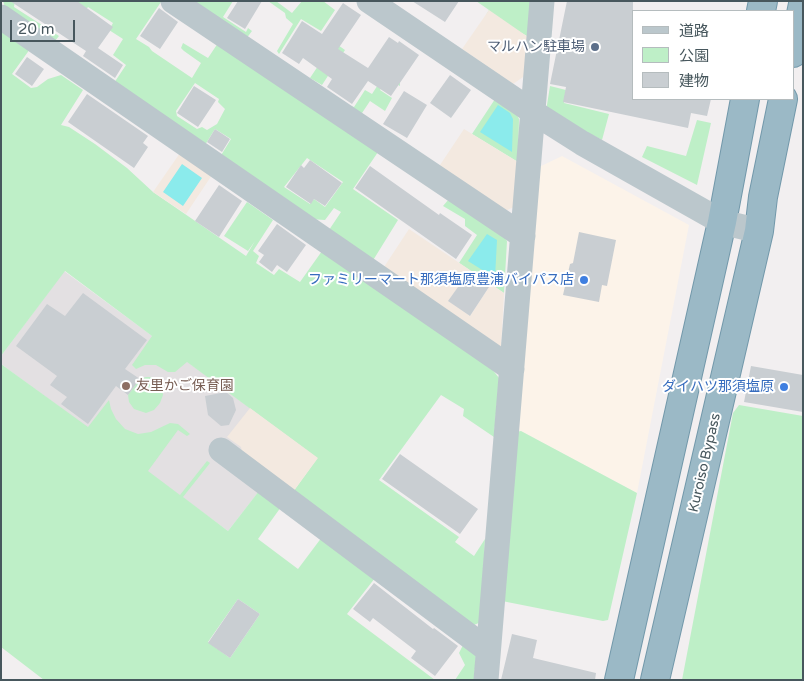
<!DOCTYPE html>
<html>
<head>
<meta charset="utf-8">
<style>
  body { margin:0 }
  #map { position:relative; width:804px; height:681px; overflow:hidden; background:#f2eff0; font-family:"Varela Round","Noto Sans JP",sans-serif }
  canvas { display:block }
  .frame { position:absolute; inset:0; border:2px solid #47575d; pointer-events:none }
  .legend { position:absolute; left:632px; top:10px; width:162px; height:90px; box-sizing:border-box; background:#fff; border:1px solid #b5bcbe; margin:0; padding:6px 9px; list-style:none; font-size:15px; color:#47575d }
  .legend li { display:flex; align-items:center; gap:10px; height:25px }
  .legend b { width:25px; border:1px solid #b5bcbe }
  .scale { position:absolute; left:10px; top:20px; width:65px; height:22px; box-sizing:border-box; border:2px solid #47575d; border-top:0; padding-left:6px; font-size:15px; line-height:18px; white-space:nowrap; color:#47575d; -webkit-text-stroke:4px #fff; paint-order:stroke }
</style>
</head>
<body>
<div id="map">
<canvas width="804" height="681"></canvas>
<div class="frame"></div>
<ul class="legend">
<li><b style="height:6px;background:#bbc7cc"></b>道路</li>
<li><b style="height:14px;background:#beefc7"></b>公園</li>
<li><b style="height:14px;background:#c9ced2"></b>建物</li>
</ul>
<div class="scale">20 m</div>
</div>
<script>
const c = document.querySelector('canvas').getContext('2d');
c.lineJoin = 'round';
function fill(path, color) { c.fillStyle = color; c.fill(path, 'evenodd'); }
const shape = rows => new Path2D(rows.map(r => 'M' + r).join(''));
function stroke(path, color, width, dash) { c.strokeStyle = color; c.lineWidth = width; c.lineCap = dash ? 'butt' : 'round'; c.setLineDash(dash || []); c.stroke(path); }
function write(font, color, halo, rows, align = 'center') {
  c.font = font + ' "Varela Round","Noto Sans JP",sans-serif'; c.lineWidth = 4; c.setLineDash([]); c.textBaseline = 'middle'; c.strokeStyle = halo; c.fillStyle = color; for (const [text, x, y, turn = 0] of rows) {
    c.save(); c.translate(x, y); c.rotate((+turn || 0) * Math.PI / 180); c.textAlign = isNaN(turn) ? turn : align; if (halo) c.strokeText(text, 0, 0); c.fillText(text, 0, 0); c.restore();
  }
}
const commercial = shape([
  [562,156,689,225,637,493,515,428,535,169]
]);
const education = shape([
  [64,271,318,458,271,476,228,531,1,364,1,356]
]);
const green = shape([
  [3,1,15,1,14,7,59,36,55,41,5,7],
  [70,1,160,1,161,2,136,39,149,47,152,51,192,78,201,63,184,51,181,48,183,43,208,58,218,43,378,152,353,189,398,220,372,262,329,230,341,212,334,208,325,220,310,219,220,157,231,139,215,129,205,145,114,83,126,65,113,55,123,39,109,30,113,23,88,7,72,29],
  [195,83,219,99,218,102,225,109,217,124,207,130,202,127,197,129,177,116,176,111],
  [307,158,343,182,325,207,314,199,310,204,284,187],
  [191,1,233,1,223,17,246,32,248,28,252,31,246,39],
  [268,1,276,1,292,13,302,1,323,1,335,10,321,31,301,19,279,54,277,51,293,24,286,18,285,13],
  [476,1,534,1,531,38,486,15,489,10],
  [1,29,30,49,12,74,31,88,37,87,48,79,61,75,83,90,61,125,69,127,95,144,127,168,153,192,246,256,255,241,248,251,224,236,247,202,273,220,253,251,259,256,256,263,274,275,279,269,300,282,322,251,492,369,499,378,494,437,463,416,464,409,441,395,379,480,459,537,455,542,474,556,485,539,481,622,474,625,293,492,317,458,187,362,175,372,168,372,156,365,145,365,136,369,132,365,152,336,65,271,1,356],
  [328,38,345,50,322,85,310,78,330,48],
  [374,66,400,83,400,86,387,79,380,90,392,98,385,111,370,101,360,116,348,105,354,107,365,90,372,94,381,80],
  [550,86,566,90,564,103,609,114,602,140,546,111],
  [497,96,515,110,519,119,518,162,472,134],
  [697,120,711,123,697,185,642,157,647,146,686,156],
  [449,199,501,233,507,241,504,293,459,263,477,235,465,226,465,219,443,206],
  [1,364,88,427,109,400,111,409,116,419,125,429,138,434,151,432,170,423,178,424,190,434,187,436,178,430,148,471,180,495,207,461,210,463,183,497,228,531,259,491,281,507,258,539,298,569,322,537,375,578,347,614,435,680,44,680,1,647],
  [238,599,260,614,230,658,208,642],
  [146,377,153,377,158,381,162,387,163,395,160,403,154,410,146,413,134,409,129,402,128,395,140,379],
  [739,405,803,416,803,680,682,680,733,413],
  [521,431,637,493,608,620,603,621,502,601,516,432],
  [464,643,469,647,476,656,474,680,455,680,465,665,459,653]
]);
const sand = shape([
  [489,10,531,39,526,75,513,84,462,49],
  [464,129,518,162,514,207,503,212,438,168],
  [180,153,212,175,186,214,153,192],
  [409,229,504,293,501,349,382,270],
  [468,273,489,287,470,316,449,301],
  [250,408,318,458,293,492,243,456,241,447,227,437]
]);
const water = shape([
  [498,105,510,113,513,119,512,152,480,132],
  [182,164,202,178,183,206,163,192],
  [487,234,497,240,495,278,468,261]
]);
const building = shape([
  [10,1,77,1,113,27,98,48,123,65,115,78,83,56,86,51],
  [238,1,262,1,245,29,227,18],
  [412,1,459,1,445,22],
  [567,1,633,1,633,99,711,99,707,116,691,113,688,128,563,102,566,87,550,84],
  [343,3,361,15,338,49,368,68,389,37,398,43,399,41,419,55,391,96,368,81,352,104,327,87,332,79,303,58,299,64,282,53,302,21,322,34],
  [159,8,178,22,160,49,140,36],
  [27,57,44,69,32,86,15,74],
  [450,75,471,90,451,118,430,103],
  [194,86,216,100,198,127,177,113],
  [404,91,427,105,407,138,383,124],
  [87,94,148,136,143,143,148,147,134,168,68,122],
  [215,129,230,139,222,152,207,142],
  [310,160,342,183,325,206,314,199,311,204,286,187,301,165,304,168],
  [370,166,439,215,440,213,472,235,456,259,355,188],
  [219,185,242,201,219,237,195,221],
  [277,224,306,245,287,272,277,265,272,272,259,262,264,255,258,251],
  [579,232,616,240,607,286,602,285,599,302,563,295,570,264,573,263],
  [468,273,489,287,470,316,448,301],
  [83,293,147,340,125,369,140,379,128,395,116,386,88,424,61,404,67,397,50,385,57,376,16,346,47,304,65,316],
  [751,366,803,375,803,412,744,402],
  [226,392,233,398,236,410,229,425,221,426,208,415,205,396],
  [400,454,478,509,460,534,382,479],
  [374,583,433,629,434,628,458,646,435,676,411,658,416,651,373,618,370,622,353,609],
  [238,599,260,614,230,658,208,643],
  [512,634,537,640,533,658,596,673,595,680,501,680]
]);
const minor = shape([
  [173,1,523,236],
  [369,1,533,112,582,143,722,222,759,231],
  [1,17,512,369],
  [221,450,488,650],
  [486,680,542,1]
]);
const trunk = shape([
  [761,11,763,1],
  [793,53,803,4],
  [619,680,722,222,745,99],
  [655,680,759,231,763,197,783,99]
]);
const markers = [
  [595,47,5,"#5c6f8a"],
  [584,280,5,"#3f7fe0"],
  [126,386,5,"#8d6e63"],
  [784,387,5,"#3f7fe0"]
];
const serviceNames = [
  ["マルハン駐車場",585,47]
];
const shopNames = [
  ["ファミリーマート那須塩原豊浦バイパス店",574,280],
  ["ダイハツ那須塩原",774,387]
];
const educationNames = [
  ["友里かご保育園",136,386]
];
const streetNames = [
  ["Kuroiso Bypass",705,463,-77]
];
fill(commercial, '#fcf3e9');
fill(education, '#e3e0e2');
fill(green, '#beefc7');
fill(sand, '#f3e9e0');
fill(water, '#8bebec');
fill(building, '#c9ced2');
stroke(trunk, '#7298aa', 30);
stroke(minor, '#bbc7cc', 25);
stroke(trunk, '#9bb9c6', 28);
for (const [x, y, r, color] of markers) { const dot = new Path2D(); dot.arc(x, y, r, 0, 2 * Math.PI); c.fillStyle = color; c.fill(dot); stroke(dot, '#fff', 2); }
write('14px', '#4e5e75', '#fff', serviceNames, 'right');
write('14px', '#366cbe', '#fff', shopNames, 'right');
write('14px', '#785e54', '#fff', educationNames, 'left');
write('14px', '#47575d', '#fff', streetNames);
</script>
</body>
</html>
